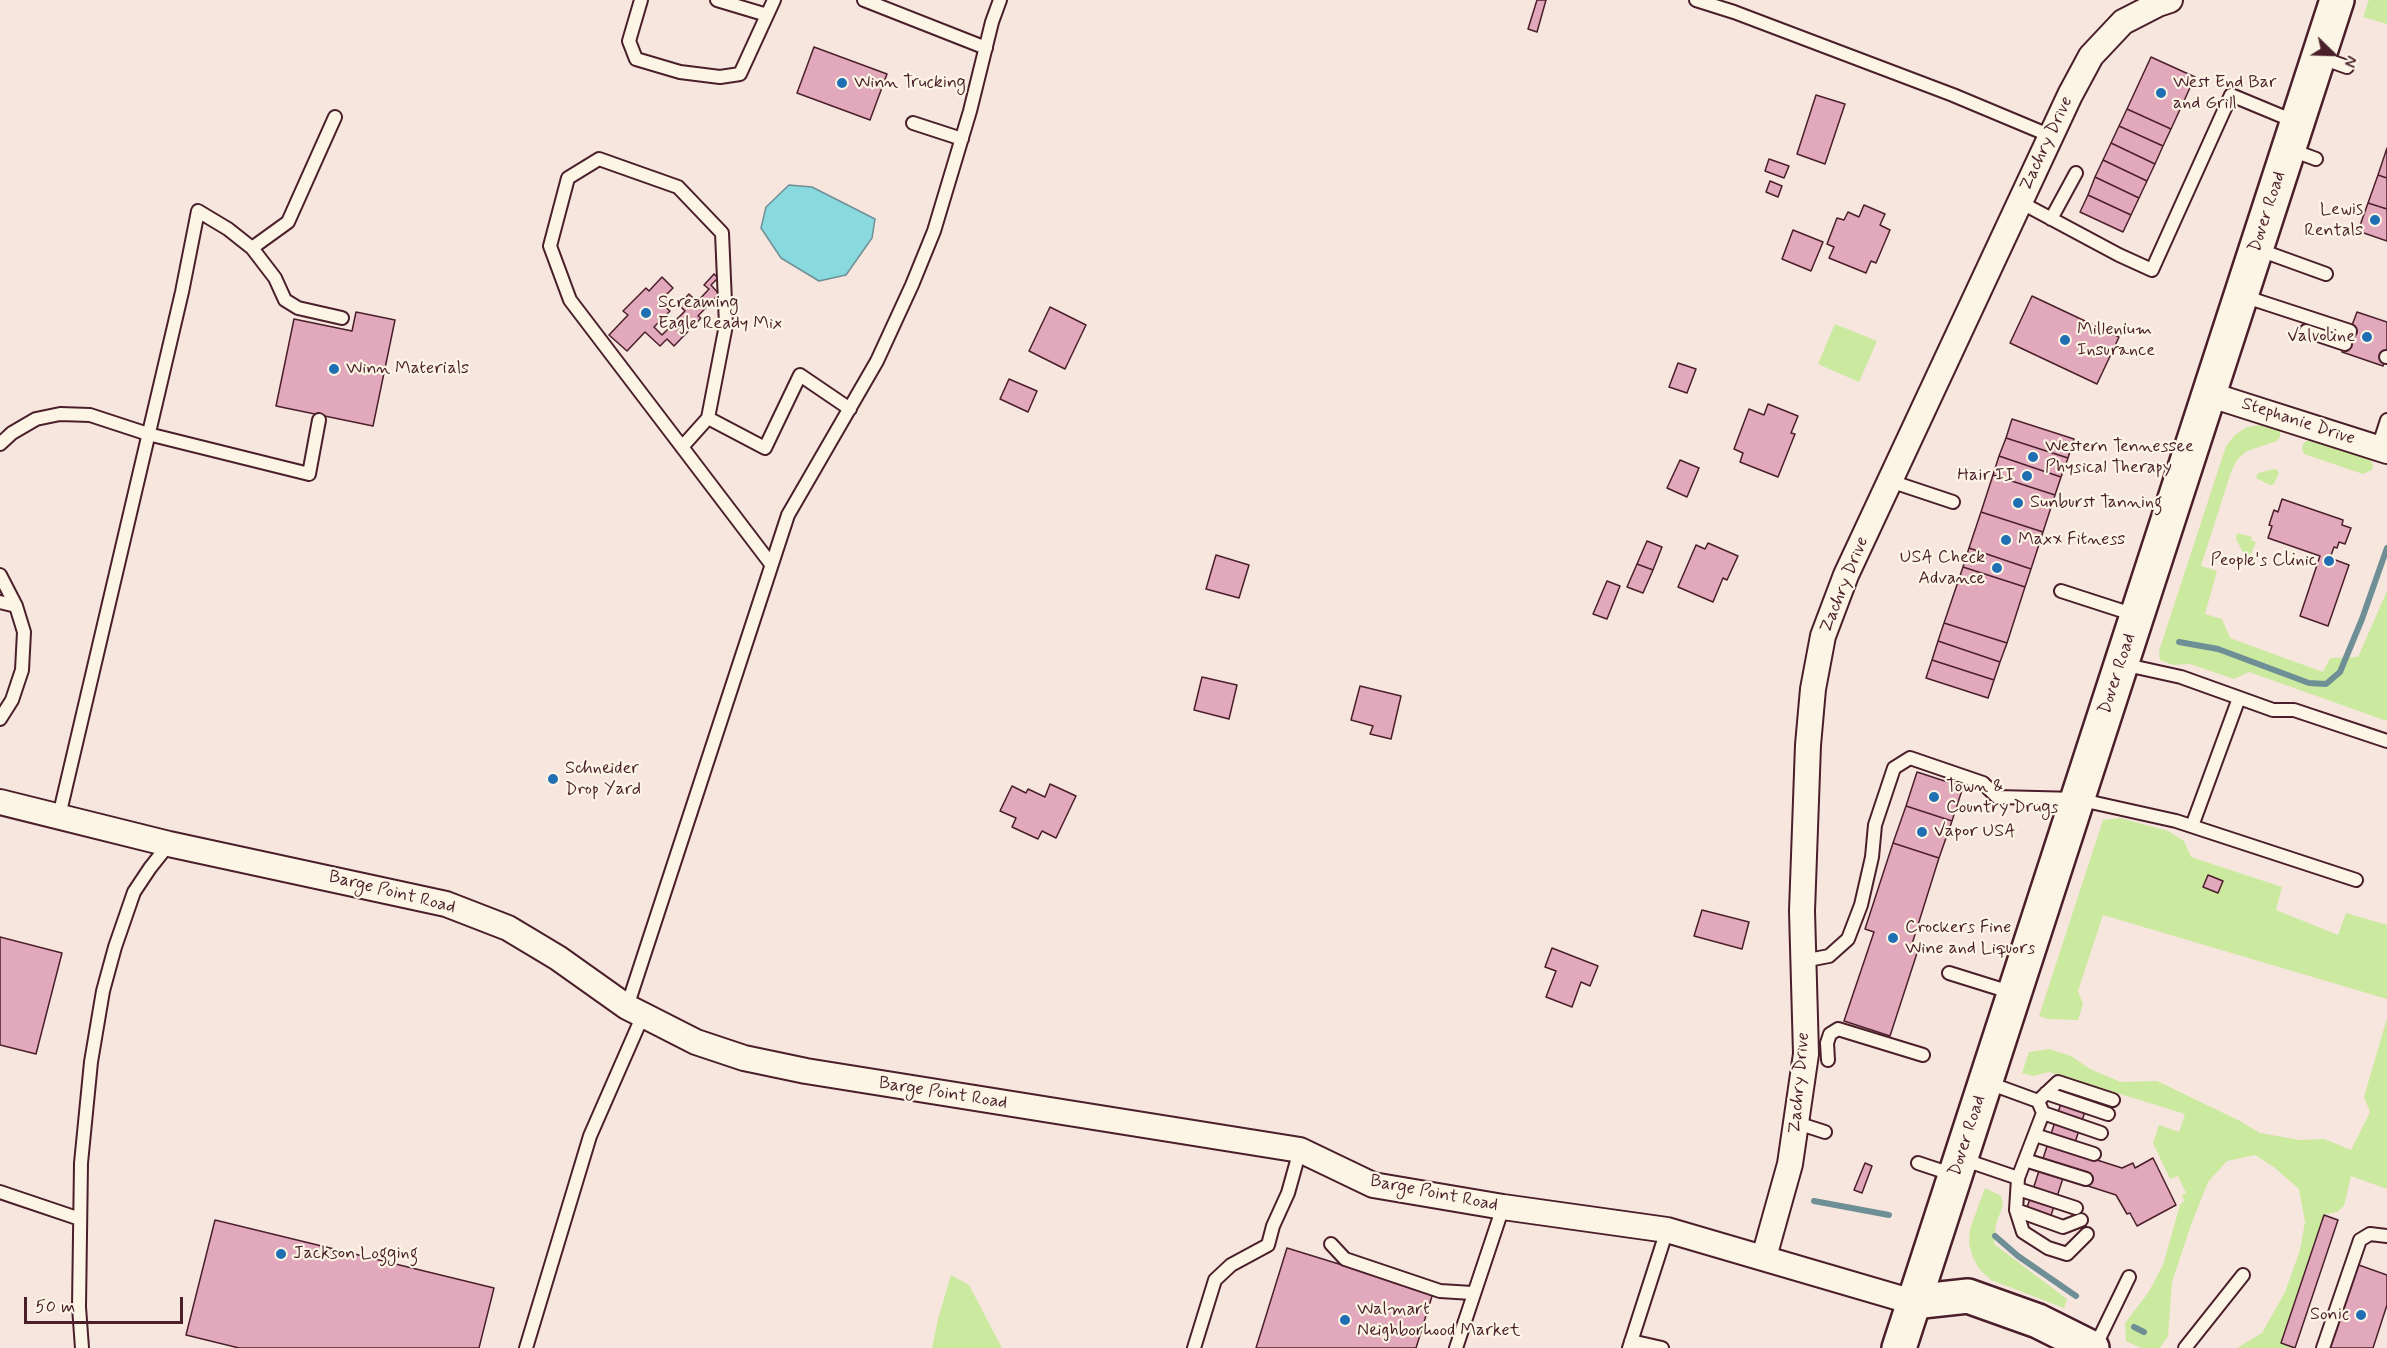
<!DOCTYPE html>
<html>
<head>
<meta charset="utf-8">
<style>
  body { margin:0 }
  #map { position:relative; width:2387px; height:1348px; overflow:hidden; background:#f7e6dd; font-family:Mynerve,sans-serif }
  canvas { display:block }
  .north { position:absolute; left:2303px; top:24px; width:60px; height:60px; -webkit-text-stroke:4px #fcf5e5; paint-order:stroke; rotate:113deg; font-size:16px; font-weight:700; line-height:24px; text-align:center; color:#4a1f2b }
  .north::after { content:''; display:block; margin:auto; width:21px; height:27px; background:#4a1f2b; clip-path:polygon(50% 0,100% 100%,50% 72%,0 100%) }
  .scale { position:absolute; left:24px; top:1297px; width:159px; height:27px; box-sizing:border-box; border:3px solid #4a1f2b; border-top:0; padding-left:8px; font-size:18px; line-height:21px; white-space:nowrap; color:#4a1f2b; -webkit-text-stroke:4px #fcf5e5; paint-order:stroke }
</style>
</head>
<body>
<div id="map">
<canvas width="2387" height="1348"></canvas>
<div class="north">N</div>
<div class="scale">50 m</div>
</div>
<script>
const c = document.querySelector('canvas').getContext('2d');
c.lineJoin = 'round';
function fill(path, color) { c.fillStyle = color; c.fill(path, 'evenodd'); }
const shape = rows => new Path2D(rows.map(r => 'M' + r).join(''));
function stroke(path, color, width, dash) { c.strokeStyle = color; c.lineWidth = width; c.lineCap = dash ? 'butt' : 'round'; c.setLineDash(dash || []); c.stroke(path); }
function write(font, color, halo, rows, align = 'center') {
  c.font = font + ' Mynerve,sans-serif'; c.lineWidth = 4.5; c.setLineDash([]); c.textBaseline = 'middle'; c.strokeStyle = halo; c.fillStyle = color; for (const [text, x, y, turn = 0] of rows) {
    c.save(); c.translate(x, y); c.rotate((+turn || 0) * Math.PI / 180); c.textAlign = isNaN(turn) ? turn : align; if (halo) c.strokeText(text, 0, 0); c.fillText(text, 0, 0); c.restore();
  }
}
const green = shape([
  [2369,0,2387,0,2387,24,2363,17],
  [1835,324,1877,341,1859,382,1818,364],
  [2261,425,2277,429,2280,432,2280,437,2277,441,2247,451,2237,460,2231,472,2201,566,2217,571,2205,614,2222,619,2230,638,2323,672,2330,658,2358,657,2387,591,2387,721,2249,672,2234,679,2190,664,2173,665,2160,660,2159,651,2226,446,2235,435,2247,427],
  [2312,438,2370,459,2373,465,2372,470,2363,474,2304,454,2302,448,2304,443],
  [2274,469,2277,470,2279,473,2274,484,2270,485,2256,478,2258,473],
  [2237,533,2252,537,2251,540,2256,542,2250,556,2245,556,2236,539],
  [2120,818,2168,831,2184,841,2191,857,2282,887,2276,910,2338,935,2346,913,2387,925,2387,999,2103,915,2078,991,2083,1004,2078,1020,2048,1019,2039,1016,2103,820],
  [2387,1018,2387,1189,2351,1176,2344,1206,2337,1212,2324,1215,2281,1343,2295,1348,2237,1348,2262,1333,2285,1292,2300,1250,2305,1222,2299,1189,2275,1168,2255,1155,2227,1161,2208,1182,2191,1225,2172,1282,2168,1336,2160,1348,2141,1348,2126,1341,2125,1323,2148,1293,2163,1265,2180,1205,2184,1201,2182,1195,2186,1193,2178,1176,2170,1179,2153,1143,2159,1125,2179,1132,2185,1114,2049,1072,2033,1076,2022,1073,2029,1052,2049,1049,2071,1056,2090,1069,2121,1082,2157,1081,2240,1121,2260,1133,2300,1140,2324,1139,2351,1150,2370,1112,2364,1097],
  [1985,1188,2001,1196,2003,1205,1996,1224,1994,1244,2067,1299,2064,1308,1991,1280,1980,1270,1973,1258,1969,1244,1970,1229],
  [951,1275,969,1285,1002,1348,932,1348,938,1319]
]);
const water = shape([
  [789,185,812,187,875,219,872,238,846,275,819,281,781,258,761,228,766,207,789,185]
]);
const stream = shape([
  [2179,642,2218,649,2309,683,2326,684,2340,672,2362,619,2387,548],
  [1814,1201,1889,1215],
  [1995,1236,2018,1256,2076,1296],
  [2134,1327,2144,1332]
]);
const building = shape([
  [1537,0,1546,0,1537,32,1528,29,1537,0],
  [814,47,887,74,870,120,797,93,814,47],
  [2151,57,2195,77,2171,129,2127,109,2151,57],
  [1816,95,1845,104,1825,164,1797,154,1816,95],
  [2127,109,2171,129,2163,146,2119,126,2127,109],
  [2119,126,2163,146,2155,164,2111,143,2119,126],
  [2111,143,2155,164,2147,181,2103,160,2111,143],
  [2387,148,2387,178,2378,175,2387,148],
  [1769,159,1789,166,1784,178,1765,171,1769,159],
  [2103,160,2147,181,2139,198,2095,177,2103,160],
  [2378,175,2387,178,2387,209,2368,203,2378,175],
  [2095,177,2139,198,2131,215,2088,195,2095,177],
  [1770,181,1782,186,1778,197,1766,192,1770,181],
  [2088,195,2131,215,2123,232,2080,212,2088,195],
  [2368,203,2387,209,2387,241,2358,231,2368,203],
  [1864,205,1885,214,1880,225,1890,230,1876,263,1871,261,1866,273,1829,258,1834,247,1827,244,1837,218,1844,220,1848,212,1859,217,1864,205],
  [1793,230,1823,242,1811,271,1782,259,1793,230],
  [714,274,718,278,711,285,719,294,698,316,701,318,674,346,667,339,660,346,645,332,627,351,609,335,628,315,623,311,646,288,649,291,662,277,673,288,664,297,668,300,663,305,670,311,654,327,662,335,672,325,677,330,683,325,677,319,685,311,679,305,689,294,697,302,709,289,704,285,714,274],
  [2032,296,2119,337,2097,384,2010,343,2032,296],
  [1050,307,1086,325,1065,369,1029,351,1050,307],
  [356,312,395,320,373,426,276,406,294,319,352,331,356,312],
  [2357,312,2387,322,2387,355,2383,366,2342,352,2357,312],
  [1678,363,1696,369,1687,393,1669,387,1678,363],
  [1009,379,1037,391,1028,412,1000,399,1009,379],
  [1768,404,1798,416,1791,433,1795,434,1778,477,1740,462,1743,453,1734,449,1749,409,1764,415,1768,404],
  [2012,419,2074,439,2068,458,2006,438,2012,419],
  [2006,438,2068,458,2061,477,1999,456,2006,438],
  [1999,456,2061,477,2055,495,1993,475,1999,456],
  [1680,460,1699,468,1687,497,1667,488,1680,460],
  [1993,475,2055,495,2043,532,1981,512,1993,475],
  [2282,499,2343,520,2342,525,2351,528,2345,544,2339,542,2337,548,2334,547,2330,558,2349,565,2328,626,2300,616,2320,556,2268,538,2272,526,2269,525,2274,510,2278,512,2282,499],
  [1981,512,2043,532,2031,569,1969,548,1981,512],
  [1647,541,1662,547,1653,570,1637,564,1647,541],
  [1708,543,1738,556,1727,580,1723,578,1713,602,1678,587,1696,545,1705,549,1708,543],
  [1969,548,2031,569,2025,587,1963,567,1969,548],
  [1216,555,1249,565,1239,598,1206,589,1216,555],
  [1637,564,1653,570,1643,593,1627,587,1637,564],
  [1963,567,2025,587,2007,643,1944,623,1963,567],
  [1607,581,1620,586,1607,619,1593,614,1607,581],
  [1944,623,2007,643,2000,662,1938,641,1944,623],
  [1938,641,2000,662,1994,680,1932,660,1938,641],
  [1932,660,1994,680,1988,698,1926,678,1932,660],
  [1202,677,1237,685,1229,719,1194,710,1202,677],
  [1360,686,1401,696,1391,739,1370,734,1373,726,1351,720,1360,686],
  [1917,772,1963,787,1952,821,1906,806,1917,772],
  [1050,784,1076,796,1056,838,1042,831,1038,839,1012,827,1016,818,1000,811,1012,786,1026,793,1028,789,1045,797,1050,784],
  [1906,806,1952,821,1939,858,1893,843,1906,806],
  [1893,843,1939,858,1912,944,1919,947,1890,1036,1844,1021,1874,932,1865,929,1893,843],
  [2208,875,2223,881,2218,893,2203,887,2208,875],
  [1702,910,1749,922,1742,949,1694,936,1702,910],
  [0,937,62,953,36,1054,0,1045,0,937],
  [1552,948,1598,966,1590,986,1581,982,1572,1007,1546,997,1556,971,1545,967,1552,948],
  [2064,1094,2088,1102,2072,1152,2122,1168,2133,1163,2135,1168,2153,1158,2176,1205,2137,1226,2130,1213,2127,1214,2116,1195,2063,1178,2047,1228,2023,1220,2064,1094],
  [1865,1163,1872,1166,1862,1193,1854,1190,1865,1163],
  [2324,1215,2338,1220,2295,1348,2281,1343,2324,1215],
  [215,1220,494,1288,479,1348,239,1348,186,1335,215,1220],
  [1287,1248,1433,1293,1416,1348,1256,1348,1287,1248],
  [2356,1264,2387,1275,2387,1305,2373,1348,2329,1348,2356,1264]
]);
const service = shape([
  [641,0,629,41,636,59,680,72,720,77,740,74,774,0],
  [717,0,767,15],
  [864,0,986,48],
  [1696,0,1734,12,1953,95,2051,136],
  [2319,57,2347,67],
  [913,123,962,139],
  [2289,149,2316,159],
  [2020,202,2119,255,2152,270,2231,95,2296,122],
  [2051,219,2076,173],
  [252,248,288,222,335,117],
  [2257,249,2326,274],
  [2243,296,2350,331],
  [2306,331,2345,344],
  [2386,357,2387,357],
  [708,418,765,448,800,375,850,409],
  [0,444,12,433,36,419,60,414,90,415,148,434,309,474,319,420],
  [682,447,708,418,726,325,722,233,678,187,599,159,568,178,550,246,570,300,682,447,771,564],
  [2378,448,2387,420],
  [1890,481,1953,502],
  [0,575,16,606,24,632,22,670,12,700,0,719],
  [2061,591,2135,615],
  [0,602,16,606],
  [2122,664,2181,677,2273,710,2294,710,2387,741],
  [59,816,182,292,198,211,228,229,252,248,275,278,285,300,298,308,342,318],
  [2192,826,2239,698],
  [1803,961,1829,956,1848,939,1861,905,1872,857,1875,825,1894,768,1910,758,1983,783,1997,797,2077,799,2176,821,2356,880],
  [1949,973,2013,993],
  [627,1007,788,515,877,361,912,285,934,231,970,111,992,22,1000,0],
  [1828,1060,1827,1043,1830,1034,1838,1029,1923,1055],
  [1986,1082,2038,1101,2058,1082,2113,1100],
  [2046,1093,2108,1114],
  [2043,1113,2101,1133],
  [1797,1123,1825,1132],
  [2035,1135,2094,1154],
  [1962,1159,2018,1178,2016,1210,2023,1232,2048,1248,2067,1254,2087,1234],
  [2025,1160,2086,1179],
  [1918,1163,1954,1175],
  [2018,1178,2043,1113,2038,1101],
  [2018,1189,2076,1208],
  [0,1192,80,1219],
  [2016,1210,2063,1227,2081,1220],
  [1331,1244,1345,1259,1440,1291,1472,1293],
  [1631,1341,1662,1348],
  [2095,1347,2129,1277],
  [82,1348,79,1307,81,1163,91,1062,103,991,115,947,134,892,150,868,169,844],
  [526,1348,590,1136,643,1015],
  [1194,1348,1215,1280,1231,1265,1268,1245,1273,1226,1288,1193,1300,1150],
  [1456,1348,1503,1207],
  [1629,1348,1667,1230],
  [2185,1348,2243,1275],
  [2323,1348,2360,1240,2370,1234,2387,1236]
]);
const minor = shape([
  [2208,394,2387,451],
  [0,802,169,844,446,904,508,928,558,958,627,1007,643,1015,696,1042,744,1058,806,1071,1300,1150,1373,1185,1503,1207,1667,1230,1913,1302],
  [1764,1257,1790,1164,1806,1054,1802,911,1808,745,1813,689,1823,636,1846,575,2070,95,2091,56,2123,22,2158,4,2170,0]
]);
const secondary = shape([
  [1913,1302,1968,1296,2038,1321,2092,1348]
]);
const primary = shape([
  [1899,1348,2337,0]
]);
const markers = [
  [842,83,6,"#1f6fb2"],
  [2161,93,6,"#1f6fb2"],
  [2375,220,6,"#1f6fb2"],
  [646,313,6,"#1f6fb2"],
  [2367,337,6,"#1f6fb2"],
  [2065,340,6,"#1f6fb2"],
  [334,369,6,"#1f6fb2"],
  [2033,457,6,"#1f6fb2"],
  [2027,476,6,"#1f6fb2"],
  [2018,503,6,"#1f6fb2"],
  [2006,540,6,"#1f6fb2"],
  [2329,561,6,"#1f6fb2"],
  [1997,568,6,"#1f6fb2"],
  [553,779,6,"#1f6fb2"],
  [1934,797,6,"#1f6fb2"],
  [1922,832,6,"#1f6fb2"],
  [1893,938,6,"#1f6fb2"],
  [281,1254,6,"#1f6fb2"],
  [2361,1315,6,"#1f6fb2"],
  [1345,1320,6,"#1f6fb2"]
];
const poiNames = [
  ["Winn Trucking",854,83],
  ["West End Bar",2173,83],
  ["and Grill",2173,104],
  ["Lewis",2363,210,"right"],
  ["Rentals",2363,231,"right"],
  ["Screaming",658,303],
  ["Eagle Ready Mix",658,324],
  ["Millenium",2077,330],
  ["Insurance",2077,351],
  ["Valvoline",2355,337,"right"],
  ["Winn Materials",346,369],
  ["Western Tennessee",2045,447],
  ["Physical Therapy",2045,468],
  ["Hair II",2015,476,"right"],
  ["Sunburst Tanning",2030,503],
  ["Maxx Fitness",2018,540],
  ["USA Check",1985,558,"right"],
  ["Advance",1985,579,"right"],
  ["People's Clinic",2317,561,"right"],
  ["Schneider",565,769],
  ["Drop Yard",565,790],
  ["Town &",1946,787],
  ["Country Drugs",1946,808],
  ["Vapor USA",1934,832],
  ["Crockers Fine",1905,928],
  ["Wine and Liquors",1905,949],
  ["Jackson Logging",293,1254],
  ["Walmart",1357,1310],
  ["Neighborhood Market",1357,1331],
  ["Sonic",2349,1315,"right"]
];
const streetNames = [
  ["Zachry Drive",2047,144,-65],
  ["Dover Road",2268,212,-72],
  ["Stephanie Drive",2298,422,18],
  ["Zachry Drive",1845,585,-68],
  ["Dover Road",2118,674,-72],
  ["Barge Point Road",392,893,14],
  ["Zachry Drive",1800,1083,-85],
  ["Barge Point Road",943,1094,9],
  ["Dover Road",1968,1136,-72],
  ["Barge Point Road",1434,1194,11]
];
fill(green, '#cce9a0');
fill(water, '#88dade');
stroke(water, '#6f8f96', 1.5);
stroke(stream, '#6f8f96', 6);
fill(building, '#e1a9bb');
stroke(building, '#4a1f2b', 1.5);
stroke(service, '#4a1f2b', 16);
stroke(minor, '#4a1f2b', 28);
stroke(secondary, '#4a1f2b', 38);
stroke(primary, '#4a1f2b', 38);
stroke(service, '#fcf5e5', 12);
stroke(minor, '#fcf5e5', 24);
stroke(secondary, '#fcf5e5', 33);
stroke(primary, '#fcf5e5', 33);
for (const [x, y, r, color] of markers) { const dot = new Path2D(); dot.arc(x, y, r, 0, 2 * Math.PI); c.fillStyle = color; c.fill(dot); stroke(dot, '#fcf5e5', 2); }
write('18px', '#4a1f2b', '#fcf5e5', poiNames, 'left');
write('18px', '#4a1f2b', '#fcf5e5', streetNames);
</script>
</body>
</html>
